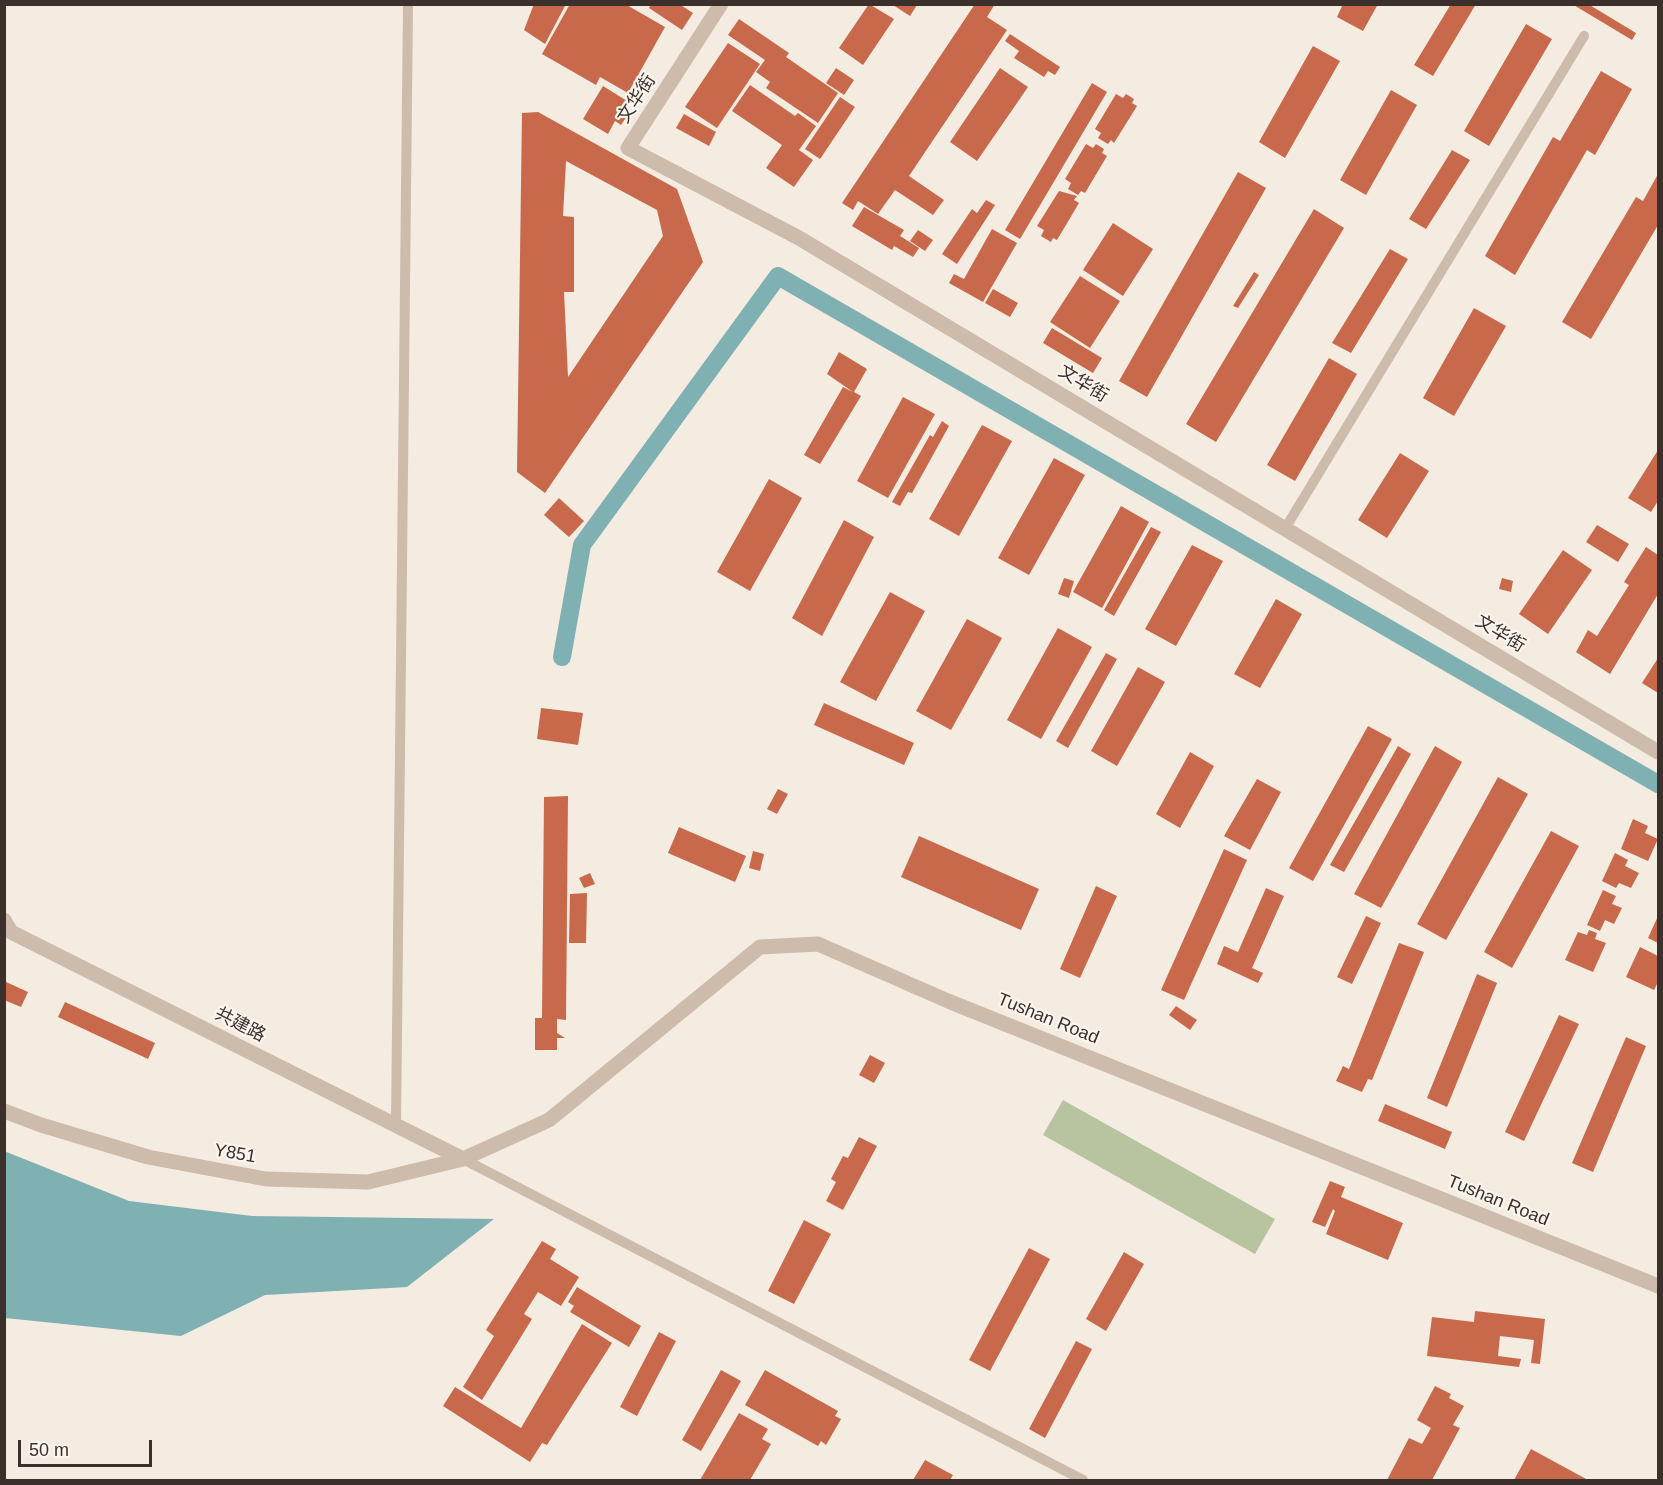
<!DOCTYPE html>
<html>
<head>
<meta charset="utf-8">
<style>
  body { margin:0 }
  #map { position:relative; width:1663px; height:1485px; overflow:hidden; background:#f4ebe1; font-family:Helvetica,sans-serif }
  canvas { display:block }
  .frame { position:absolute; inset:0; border:6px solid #3b302b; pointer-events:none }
  .scale { position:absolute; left:18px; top:1440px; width:134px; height:27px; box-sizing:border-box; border:3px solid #3b302b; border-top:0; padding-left:8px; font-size:18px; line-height:21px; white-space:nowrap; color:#3b302b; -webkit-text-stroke:4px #fbf5ee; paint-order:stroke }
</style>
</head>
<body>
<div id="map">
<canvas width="1663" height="1485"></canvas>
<div class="frame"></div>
<div class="scale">50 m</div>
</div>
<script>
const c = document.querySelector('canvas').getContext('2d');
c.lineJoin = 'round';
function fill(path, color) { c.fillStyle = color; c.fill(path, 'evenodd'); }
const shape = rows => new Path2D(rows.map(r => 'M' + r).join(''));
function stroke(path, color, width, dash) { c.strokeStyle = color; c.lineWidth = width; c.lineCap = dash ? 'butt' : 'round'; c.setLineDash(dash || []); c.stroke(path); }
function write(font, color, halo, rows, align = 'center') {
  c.font = font + ' Helvetica,"Noto Sans SC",sans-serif'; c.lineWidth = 4.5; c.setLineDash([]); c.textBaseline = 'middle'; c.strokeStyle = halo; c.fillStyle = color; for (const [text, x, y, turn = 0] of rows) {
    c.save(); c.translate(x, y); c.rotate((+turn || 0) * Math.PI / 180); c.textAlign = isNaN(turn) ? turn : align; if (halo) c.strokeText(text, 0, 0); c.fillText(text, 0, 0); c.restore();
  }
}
const green = shape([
  [1063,1100,1275,1219,1255,1254,1043,1135]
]);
const water = shape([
  [4,1151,129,1201,252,1216,494,1219,407,1287,265,1295,181,1336,5,1318]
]);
const canal = shape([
  [562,657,582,545,778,276,1658,784]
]);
const building = shape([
  [534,4,566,4,545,44,524,30],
  [570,4,625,4,665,27,628,93,600,77,596,85,542,54],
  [651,4,679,4,693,13,682,30,649,8],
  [869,4,894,19,863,65,839,48],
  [975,4,995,4,987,17,1007,30,909,176,944,200,933,215,895,190,878,214,858,201,853,210,842,203],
  [1343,4,1378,4,1363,31,1337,17],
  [1451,4,1476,4,1433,76,1414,65],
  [1572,4,1588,4,1636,33,1632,40],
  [893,5,917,5,910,16],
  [739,19,789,53,786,57,838,93,818,123,766,88,770,82,756,72,765,60,728,35],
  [1526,24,1552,39,1489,146,1464,131],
  [1010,34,1060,67,1055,75,1048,71,1044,77,1014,58,1019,51,1005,41],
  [728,43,760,64,717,128,685,107],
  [1313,46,1340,61,1285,158,1259,142],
  [836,68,854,80,844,95,826,83],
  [1000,68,1028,87,977,161,950,142],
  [1601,71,1632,89,1595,155,1587,150,1515,275,1485,256,1553,137,1560,141],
  [1092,83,1107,92,1020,239,1005,230],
  [750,85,795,116,798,113,816,126,799,150,813,160,794,187,766,168,782,145,732,111],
  [603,86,627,101,620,112,627,116,621,125,615,121,608,134,583,119],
  [1391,90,1417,105,1366,195,1340,180],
  [1116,94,1123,98,1126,94,1134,99,1132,103,1137,106,1114,143,1111,140,1108,144,1098,138,1101,133,1095,129],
  [840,97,855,107,820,159,805,149],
  [538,112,677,189,703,262,545,493,517,472,522,113],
  [566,161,657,210,663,236,568,377,564,292,574,292,574,217,563,216],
  [684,114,716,132,709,146,676,128],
  [1086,144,1093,148,1096,144,1104,149,1102,153,1107,156,1085,193,1081,191,1078,195,1068,189,1071,183,1065,179],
  [1452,150,1470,160,1426,229,1409,219],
  [1238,172,1266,188,1147,397,1119,381],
  [1658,174,1658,225,1591,339,1562,322,1636,197,1643,201],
  [1059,191,1077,196,1074,200,1079,203,1057,240,1053,238,1051,242,1041,236,1044,230,1037,226],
  [986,200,995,205,957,264,942,254,972,209,977,213],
  [864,207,904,230,900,236,919,248,913,257,894,246,892,250,852,226],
  [1314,209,1344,228,1216,442,1186,424],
  [1113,223,1153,249,1123,296,1083,270],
  [992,229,1017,243,983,302,949,283,954,274,964,279],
  [918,230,933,240,925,251,910,241],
  [1390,249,1408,259,1351,353,1332,343],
  [1254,272,1259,275,1238,308,1233,306],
  [1080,276,1120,301,1090,348,1050,322],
  [993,289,1018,303,1010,317,985,303],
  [1474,308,1506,326,1454,416,1423,398],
  [1052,328,1102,358,1093,373,1043,343],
  [839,352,867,369,854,392,861,396,820,464,804,455,843,387,853,392,827,374],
  [1329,358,1357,374,1295,481,1267,465],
  [903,397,935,414,888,498,857,481],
  [942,421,949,426,912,493,908,492,900,506,892,502,930,435,933,437],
  [982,425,1012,441,959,536,929,519],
  [1658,450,1658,501,1651,512,1628,498],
  [1400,453,1429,471,1387,538,1358,520],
  [1054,458,1085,475,1029,575,998,558],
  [769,479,802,498,750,591,717,572],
  [559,498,584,521,569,537,544,515],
  [1121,506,1149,522,1102,608,1073,592],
  [844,520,874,537,822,636,792,618],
  [1597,525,1629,544,1618,562,1586,542],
  [1151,527,1161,532,1114,616,1104,610],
  [1192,545,1223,561,1176,646,1145,629],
  [1646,547,1658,555,1658,594,1610,674,1576,652,1588,630,1597,636,1629,585,1624,582],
  [1563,550,1592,570,1548,634,1519,614],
  [1064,578,1074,581,1069,598,1058,594],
  [1502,578,1513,581,1511,592,1499,589],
  [890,592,925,611,876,701,840,682],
  [1276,599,1302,614,1260,688,1234,674],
  [967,619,1002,638,951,730,916,711],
  [1058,628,1092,647,1041,739,1007,720],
  [1106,653,1117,659,1068,748,1056,741],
  [1658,658,1658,693,1642,683],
  [1138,667,1165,682,1117,766,1091,751],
  [824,703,914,743,904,765,814,725],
  [541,708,583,713,578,745,537,739],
  [1368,726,1392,739,1313,881,1289,868],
  [1398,746,1411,754,1344,872,1330,865],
  [1435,746,1462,762,1381,908,1354,894],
  [1190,752,1214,766,1180,828,1156,814],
  [1498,777,1528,794,1446,940,1417,924],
  [1257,779,1281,792,1250,850,1224,836],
  [778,789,788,794,777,814,767,809],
  [568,796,566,1020,557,1019,557,1033,565,1038,557,1038,557,1050,535,1050,535,1018,542,1018,544,797],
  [1633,819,1648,826,1645,833,1658,839,1648,861,1621,849],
  [679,827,746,856,735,882,668,853],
  [1551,831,1579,846,1512,968,1484,952],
  [919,836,1039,889,1021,930,901,877],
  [1224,849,1247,860,1184,1000,1161,990],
  [753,851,764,854,760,871,749,868],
  [1615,853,1628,860,1625,866,1639,873,1631,888,1619,883,1616,888,1602,881],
  [590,873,595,884,584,888,579,878],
  [1096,886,1117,896,1080,978,1060,969],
  [1266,888,1284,896,1252,968,1263,973,1258,983,1217,964,1224,946,1238,952],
  [1603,890,1616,896,1612,904,1622,908,1614,924,1605,920,1600,931,1587,925],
  [587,893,586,943,569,943,570,894],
  [1366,916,1381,923,1352,984,1337,977],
  [1658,916,1658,943,1648,938],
  [1589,930,1597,933,1595,939,1606,943,1593,972,1565,960,1578,932,1587,935],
  [1399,943,1424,952,1372,1080,1368,1079,1362,1092,1336,1081,1343,1066,1349,1069],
  [1640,947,1658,956,1658,982,1654,990,1626,977],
  [1477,974,1497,983,1447,1107,1427,1098],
  [4,981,28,992,21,1007,4,1000],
  [65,1002,155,1043,148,1059,58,1017],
  [1176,1006,1197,1020,1190,1030,1169,1015],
  [1559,1015,1579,1024,1524,1141,1505,1132],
  [1626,1037,1646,1046,1593,1172,1572,1163],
  [870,1055,885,1063,874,1083,859,1075],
  [1385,1104,1452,1132,1445,1149,1378,1121],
  [859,1137,877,1146,843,1210,826,1201,836,1182,831,1179,843,1156,848,1158],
  [1330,1181,1345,1187,1341,1197,1403,1223,1388,1260,1326,1234,1335,1211,1333,1209,1325,1227,1312,1222],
  [804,1220,831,1234,794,1304,768,1291],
  [542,1241,556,1249,550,1259,579,1277,561,1306,538,1292,524,1314,532,1319,482,1400,463,1387,494,1336,486,1330],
  [1029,1248,1050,1259,990,1371,969,1360],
  [1124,1252,1144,1264,1106,1331,1086,1319],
  [577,1287,641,1326,629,1347,570,1312,574,1306,568,1302],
  [1475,1311,1545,1319,1540,1364,1531,1363,1534,1340,1500,1336,1498,1356,1521,1359,1519,1367,1427,1356,1432,1317,1474,1322],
  [582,1324,612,1343,547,1445,542,1443,530,1462,443,1406,455,1387,521,1428],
  [659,1332,676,1341,637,1416,620,1407],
  [1076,1341,1092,1349,1045,1438,1029,1429],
  [721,1370,741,1381,701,1451,682,1440],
  [765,1370,838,1411,835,1416,841,1419,826,1445,821,1441,818,1446,745,1405],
  [1435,1386,1451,1394,1449,1398,1464,1406,1453,1425,1460,1428,1432,1480,1387,1480,1409,1438,1422,1444,1431,1428,1417,1420],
  [739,1413,768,1429,762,1439,771,1444,750,1480,700,1480],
  [1531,1449,1588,1480,1514,1480],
  [925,1460,953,1475,950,1480,913,1480]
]);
const lane = shape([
  [1286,527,1584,36],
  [396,1125,408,4],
  [463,1159,1083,1480]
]);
const street = shape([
  [721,4,628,148,799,238,1658,752],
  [4,920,11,932,463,1159],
  [4,1111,41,1125,148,1157,266,1179,368,1182,463,1159,549,1120,760,947,818,944,948,1001,1658,1286]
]);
const streetNames = [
  ["文华街",637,99,-57],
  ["文华街",1083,384,31],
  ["文华街",1500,634,31],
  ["Tushan Road",1048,1019,22],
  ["共建路",240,1025,27],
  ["Y851",235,1154,10],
  ["Tushan Road",1498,1201,22]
];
fill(green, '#b8c4a0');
fill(water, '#7fb0b2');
stroke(canal, '#7fb0b2', 18);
fill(building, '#c8694b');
stroke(lane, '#cdbbac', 10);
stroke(street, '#cdbbac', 15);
write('18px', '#3b302b', '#fbf5ee', streetNames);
</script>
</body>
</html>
